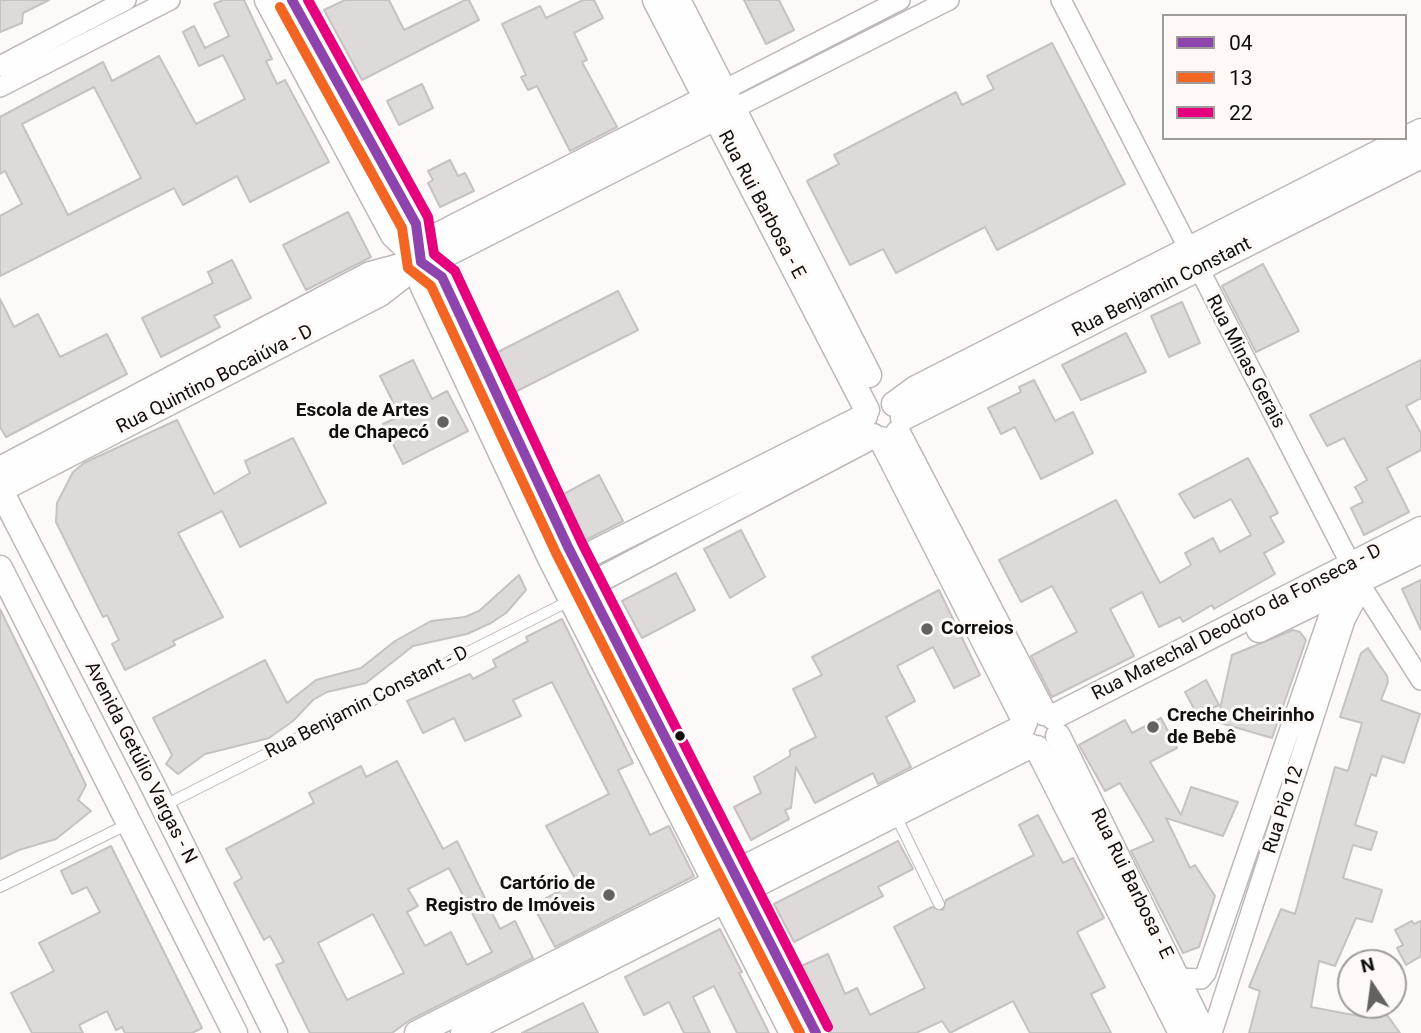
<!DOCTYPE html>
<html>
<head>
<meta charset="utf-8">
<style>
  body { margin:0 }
  #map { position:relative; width:1421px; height:1033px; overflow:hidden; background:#fcf9f8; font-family:Roboto,sans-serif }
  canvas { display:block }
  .legend { position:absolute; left:1162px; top:14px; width:245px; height:126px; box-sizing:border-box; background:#fef8f6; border:2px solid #a09b99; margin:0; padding:9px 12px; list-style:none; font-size:21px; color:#120f0e }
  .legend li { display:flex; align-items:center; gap:14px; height:35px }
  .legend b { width:35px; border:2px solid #a09b99 }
  .north { position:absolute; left:1337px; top:949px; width:70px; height:70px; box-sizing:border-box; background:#fef8f6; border:2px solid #a09b99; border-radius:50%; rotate:347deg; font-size:19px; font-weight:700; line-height:28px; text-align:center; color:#120f0e }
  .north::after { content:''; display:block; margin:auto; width:24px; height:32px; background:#646160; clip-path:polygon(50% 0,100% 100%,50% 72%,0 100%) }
</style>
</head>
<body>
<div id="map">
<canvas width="1421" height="1033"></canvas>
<ul class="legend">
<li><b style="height:9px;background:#8e44ad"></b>04</li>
<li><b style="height:9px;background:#f26522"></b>13</li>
<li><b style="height:9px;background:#e5007d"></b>22</li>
</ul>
<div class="north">N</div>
</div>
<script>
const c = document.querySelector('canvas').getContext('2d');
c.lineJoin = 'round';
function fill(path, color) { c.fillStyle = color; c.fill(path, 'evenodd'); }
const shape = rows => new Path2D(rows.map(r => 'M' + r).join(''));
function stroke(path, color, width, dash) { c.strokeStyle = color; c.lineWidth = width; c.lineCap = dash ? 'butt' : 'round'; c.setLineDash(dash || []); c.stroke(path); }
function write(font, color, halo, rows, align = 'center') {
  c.font = font + ' Roboto,sans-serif'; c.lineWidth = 6; c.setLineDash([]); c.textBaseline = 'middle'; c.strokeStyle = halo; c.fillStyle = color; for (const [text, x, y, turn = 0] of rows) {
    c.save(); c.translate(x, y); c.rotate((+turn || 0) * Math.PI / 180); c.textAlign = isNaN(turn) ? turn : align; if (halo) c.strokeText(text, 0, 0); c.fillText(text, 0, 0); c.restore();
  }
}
const building = shape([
  [0,0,49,0,23,13,22,23,0,32,0,0],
  [223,0,244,0,272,59,266,61,277,84,285,80,329,162,250,202,237,176,183,205,174,188,0,276,0,216,22,204,5,171,0,174,0,117,103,62,112,81,159,56,196,124,245,99,223,55,199,66,183,32,194,26,205,48,229,36,214,4,223,0],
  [94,87,141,178,68,215,22,124,94,87],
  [345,0,389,0,404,30,465,0,469,0,479,20,362,80,324,10,345,0],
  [583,0,594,0,603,18,574,33,587,60,582,62,617,127,570,151,537,86,528,90,521,77,526,75,502,24,540,6,546,18,583,0],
  [744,0,779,0,794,30,766,44,744,0],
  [1052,43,1125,184,997,250,985,227,896,273,883,249,850,265,807,181,839,164,834,155,956,92,962,105,994,89,987,76,1052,43],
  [422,84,433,108,399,125,387,101,422,84],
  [450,160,458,176,465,173,474,191,440,207,428,183,433,180,428,171,450,160],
  [348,212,371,257,306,290,283,245,348,212],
  [232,260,251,298,214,316,220,327,161,357,142,318,213,283,208,272,232,260],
  [1263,264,1299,331,1256,352,1222,286,1263,264],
  [618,291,638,330,513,393,494,354,618,291],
  [0,299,14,327,38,314,60,357,107,334,127,374,6,437,0,427,0,299],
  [1182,302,1200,343,1169,357,1151,316,1182,302],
  [1126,333,1146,372,1081,400,1062,365,1126,333],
  [413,360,432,399,447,391,468,431,403,464,383,424,400,416,380,376,413,360],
  [1421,360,1421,398,1406,406,1421,433,1421,450,1387,468,1409,512,1364,535,1351,508,1363,502,1355,487,1367,480,1344,438,1327,446,1310,415,1421,360],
  [1034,380,1055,421,1073,412,1093,453,1041,479,1015,427,1001,434,988,408,1021,392,1019,387,1034,380],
  [177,420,214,494,250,473,245,461,293,438,326,503,240,547,222,511,178,533,223,617,173,641,175,645,125,670,112,644,119,640,107,615,103,617,56,522,57,503,73,472,84,463,177,420],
  [1248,458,1278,513,1270,517,1284,542,1264,553,1275,574,1214,609,1212,605,1183,622,1180,617,1159,627,1142,592,1110,609,1134,656,1052,697,1031,656,1077,632,1052,586,1021,602,999,560,1116,500,1160,583,1191,565,1185,553,1213,538,1220,552,1251,535,1231,499,1194,518,1179,494,1248,458],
  [599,475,623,521,586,540,562,495,599,475],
  [741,530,765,577,730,598,704,549,741,530],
  [676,573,695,610,642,638,622,601,676,573],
  [519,575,526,590,506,613,491,623,467,634,413,646,366,683,327,692,313,700,293,721,269,738,205,754,178,774,166,764,172,755,153,718,265,660,287,703,316,680,361,668,395,641,431,621,465,617,479,611,519,575],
  [1421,580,1421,630,1402,589,1421,580],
  [939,590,980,675,954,688,933,647,897,666,915,701,886,717,911,767,878,784,873,773,815,803,796,767,791,808,785,810,789,819,751,840,734,807,761,793,754,777,790,756,790,750,816,737,793,689,822,675,812,657,939,590],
  [0,609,86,785,78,800,91,811,56,839,19,850,0,859,0,609],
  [562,619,633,763,618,770,650,835,669,826,694,876,555,947,533,905,577,882,546,826,609,794,552,682,513,700,521,716,465,741,454,718,423,733,407,701,470,674,473,679,496,667,493,660,528,641,526,637,562,619],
  [1293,630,1300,632,1306,640,1272,738,1217,722,1232,655,1293,630],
  [1368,648,1387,676,1388,682,1381,700,1420,714,1404,763,1382,756,1376,776,1371,774,1355,825,1377,832,1371,850,1353,845,1343,878,1382,890,1372,922,1356,918,1335,966,1319,961,1311,1007,1364,1017,1365,1005,1380,1005,1400,1033,1249,1033,1260,991,1249,987,1281,909,1295,914,1335,767,1348,771,1362,723,1340,717,1361,653,1368,648],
  [1206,680,1219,705,1198,716,1185,692,1206,680],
  [1161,718,1177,748,1150,762,1181,815,1191,787,1238,802,1223,836,1166,818,1190,868,1195,865,1215,896,1199,947,1183,953,1131,851,1154,841,1120,783,1105,791,1079,745,1125,720,1132,733,1161,718],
  [397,761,443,849,457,841,500,929,515,921,533,958,410,1020,392,1033,310,1033,276,965,284,962,270,936,264,940,234,883,242,878,226,849,314,803,309,793,361,766,366,777,397,761],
  [449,868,492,952,467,965,451,932,425,946,407,912,418,906,408,889,449,868],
  [373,914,404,973,347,1000,318,943,373,914],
  [1038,815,1063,863,1073,858,1104,918,1077,932,1105,987,1091,994,1111,1033,1030,1033,1013,1001,950,1033,942,1021,916,1033,831,1033,799,967,828,954,845,994,857,988,870,1015,925,988,894,927,932,907,943,910,946,900,1034,855,1019,825,1038,815],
  [898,841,913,869,878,887,883,896,794,942,774,904,898,841],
  [111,846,202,1028,192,1033,125,1033,122,1027,116,1030,107,1011,79,1025,83,1033,32,1033,11,993,54,971,39,943,100,912,87,887,72,894,61,871,111,846],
  [1412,921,1414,924,1421,921,1421,956,1406,965,1397,948,1403,945,1395,930,1412,921],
  [720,929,742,972,739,973,769,1033,737,1033,714,986,693,997,710,1033,684,1033,669,1002,644,1015,625,977,720,929],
  [583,1003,598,1033,522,1033,583,1003]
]);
const service = shape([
  [163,806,571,600],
  [895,814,939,904],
  [0,887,128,824]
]);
const minor = shape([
  [1061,0,1365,592,1421,680],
  [0,66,126,0],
  [0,87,170,0],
  [724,90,900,0],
  [733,109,949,0],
  [1176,978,1201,979,1206,973,1337,592,1333,585],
  [1212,1033,1345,620,1355,601,1365,592]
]);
const tertiary = shape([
  [267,0,393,235,421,262,422,285,549,556,792,1033],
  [292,0,416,224,421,262,442,277,568,547,816,1033],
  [655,0,867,410],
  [678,0,869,375],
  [894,404,916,388,1421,131],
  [903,418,1421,156],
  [898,433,1044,713],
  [881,439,1025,722],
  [0,469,370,274,449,253,715,118],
  [2,489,380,294,421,262,440,234,705,99],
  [2,493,152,784,275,1033],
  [575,562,865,416],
  [0,568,235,1033],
  [588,586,873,436],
  [1259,630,1421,551],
  [1053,717,1421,529],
  [1058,736,1204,1033],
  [1037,748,1181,1033],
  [417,1033,1023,727],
  [463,1033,1030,746]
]);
const bus1 = shape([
  [292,0,416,224,421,262,442,277,568,547,816,1033]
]);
const bus2 = shape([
  [280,7,402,228,408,268,431,286,556,553,800,1033]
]);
const bus3 = shape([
  [308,0,428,217,434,254,455,271,581,541,828,1027]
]);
const markers = [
  [443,422,7,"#646160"],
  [927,629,7,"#646160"],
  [1153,727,7,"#646160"],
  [680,736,6,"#120f0e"],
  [609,895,7,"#646160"]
];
const streetNames = [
  ["Rua Rui Barbosa - E",761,205,62],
  ["Rua Benjamin Constant",1162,288,-27],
  ["Rua Minas Gerais",1245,362,62],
  ["Rua Quintino Bocaiúva - D",215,380,-27],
  ["Rua Marechal Deodoro da Fonseca - D",1237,623,-27],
  ["Rua Benjamin Constant - D",367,703,-27],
  ["Avenida Getúlio Vargas - N",140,763,63],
  ["Rua Pio 12",1284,810,-72],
  ["Rua Rui Barbosa - E",1131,884,64]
];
const poiNames = [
  ["Escola de Artes",429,411],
  ["de Chapecó",429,433],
  ["Correios",941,629,"left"],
  ["Creche Cheirinho",1167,716,"left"],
  ["de Bebê",1167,738,"left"],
  ["Cartório de",595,884],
  ["Registro de Imóveis",595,906]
];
fill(building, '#dddad9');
stroke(building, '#c6c2c1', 2);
stroke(service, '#bcb9b8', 12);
stroke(minor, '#bcb9b8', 22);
stroke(tertiary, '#bcb9b8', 27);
stroke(service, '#fffefe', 10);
stroke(minor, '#fffefe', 19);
stroke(tertiary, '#fffefe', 24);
stroke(bus1, '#8e44ad', 10);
stroke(bus2, '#f26522', 10);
stroke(bus3, '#e5007d', 10);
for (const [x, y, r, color] of markers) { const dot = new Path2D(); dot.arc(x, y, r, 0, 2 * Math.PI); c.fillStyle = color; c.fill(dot); stroke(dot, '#fef8f6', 2.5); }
write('19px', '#120f0e', '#fef8f6', streetNames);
write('bold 19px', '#120f0e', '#fef8f6', poiNames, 'right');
</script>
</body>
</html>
